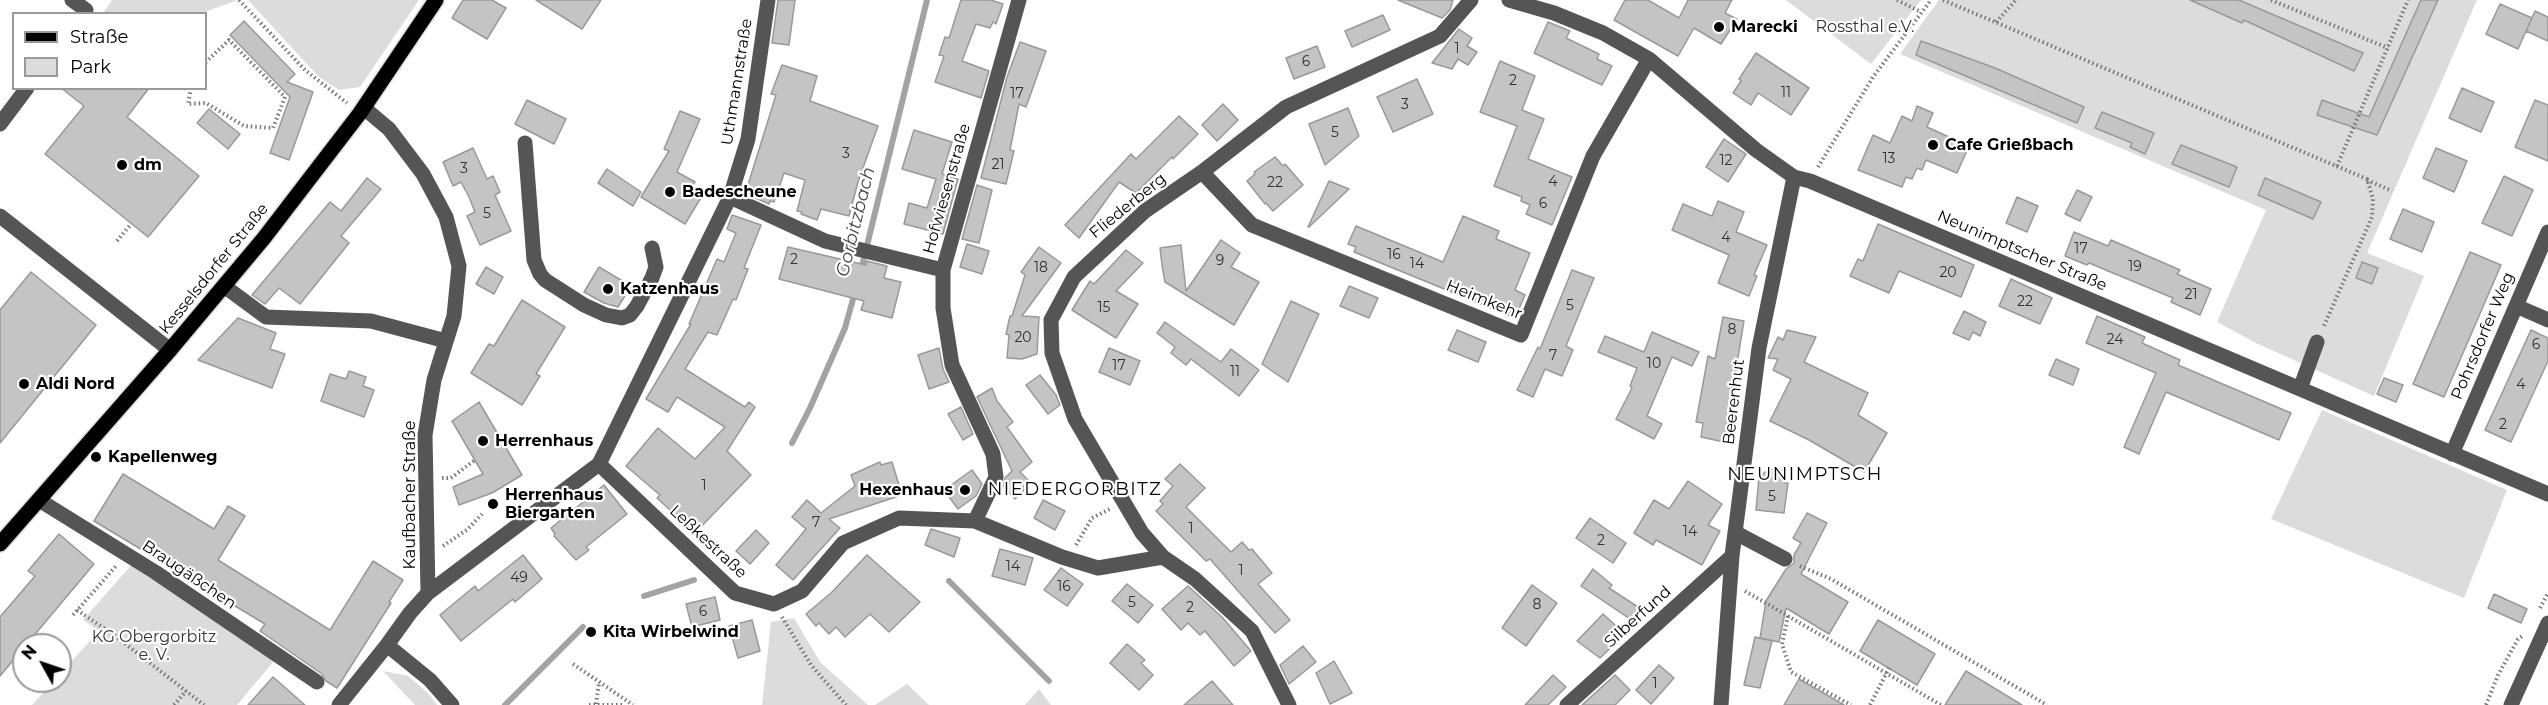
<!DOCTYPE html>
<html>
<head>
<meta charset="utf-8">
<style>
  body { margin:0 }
  #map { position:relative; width:2548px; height:705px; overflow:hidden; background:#fff; font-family:Montserrat,sans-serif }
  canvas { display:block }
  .legend { position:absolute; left:12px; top:12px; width:195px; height:78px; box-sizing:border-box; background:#fff; border:2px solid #999; margin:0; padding:8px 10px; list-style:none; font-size:18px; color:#000 }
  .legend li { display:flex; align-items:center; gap:12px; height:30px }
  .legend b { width:30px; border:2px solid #999 }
  .north { position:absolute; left:12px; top:633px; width:60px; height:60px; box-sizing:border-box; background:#fff; border:2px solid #999; border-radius:50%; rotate:310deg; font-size:16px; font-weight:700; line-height:24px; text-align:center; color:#000 }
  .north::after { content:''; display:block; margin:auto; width:21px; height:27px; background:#000; clip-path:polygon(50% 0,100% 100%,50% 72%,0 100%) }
</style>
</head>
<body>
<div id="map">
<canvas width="2548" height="705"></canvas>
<ul class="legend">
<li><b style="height:8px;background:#000"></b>Straße</li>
<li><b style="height:16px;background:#dcdcdc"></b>Park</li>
</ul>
<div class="north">N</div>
</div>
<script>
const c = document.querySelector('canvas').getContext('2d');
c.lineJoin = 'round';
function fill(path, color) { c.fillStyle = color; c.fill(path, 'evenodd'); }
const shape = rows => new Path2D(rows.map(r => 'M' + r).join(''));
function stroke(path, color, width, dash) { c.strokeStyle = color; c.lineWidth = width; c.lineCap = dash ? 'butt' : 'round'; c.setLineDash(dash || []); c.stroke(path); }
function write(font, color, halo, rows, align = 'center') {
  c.font = font + ' Montserrat,sans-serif'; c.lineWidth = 4.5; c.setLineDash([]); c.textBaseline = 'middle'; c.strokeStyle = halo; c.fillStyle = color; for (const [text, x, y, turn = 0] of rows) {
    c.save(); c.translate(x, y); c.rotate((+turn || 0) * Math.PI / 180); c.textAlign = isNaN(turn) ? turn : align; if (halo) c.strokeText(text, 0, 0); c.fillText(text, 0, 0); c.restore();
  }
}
const green = shape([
  [112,0,238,0,202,13,103,13],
  [248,0,419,0,360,87,339,90,319,77],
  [1786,0,1921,0,1871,64],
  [1939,0,2477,0,2367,253,2424,276,2374,396,2256,343,2217,322,2266,210,1900,54],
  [2322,410,2507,490,2464,598,2271,519],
  [134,562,275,660,237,705,32,705,54,681,60,681,60,674,99,631,83,620],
  [794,618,820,662,868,705,762,705,771,622],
  [383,671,408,676,429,694,437,705,415,705],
  [907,684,929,705,875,705],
  [1039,689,1051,705,1025,705]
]);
const stream = shape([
  [861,270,927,0],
  [792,443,810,408,845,328,855,292],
  [949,581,1049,681],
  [644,596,694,580],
  [505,705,583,627]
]);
const building = shape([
  [463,0,492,0,506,8,487,39,452,18,463,0],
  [536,0,601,0,582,29,536,0],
  [778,0,795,0,789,45,772,43,778,0],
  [961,0,991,0,1003,4,996,24,993,22,990,28,976,24,962,61,989,71,981,98,935,82,944,56,939,55,945,37,949,38,961,0],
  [1398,0,1453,0,1450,10,1442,18,1398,0],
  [1625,0,1648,0,1679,18,1688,0,1732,0,1725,13,1737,19,1721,44,1694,28,1678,56,1614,20,1625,0],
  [2190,0,2239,0,2363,53,2354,71,2244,20,2242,23,2190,0],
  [2421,0,2438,0,2377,135,2317,115,2322,100,2369,117,2421,0],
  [2500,4,2532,18,2518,49,2486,34,2500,4],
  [2535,11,2548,17,2548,41,2526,31,2535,11],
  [1383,15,1390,30,1352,47,1345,31,1383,15],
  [244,21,295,74,287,82,313,92,289,160,270,153,290,97,230,35,244,21],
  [1548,22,1570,31,1566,38,1599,54,1597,59,1612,66,1602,85,1534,53,1548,22],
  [1459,29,1472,38,1467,46,1477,52,1468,65,1458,59,1452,69,1432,63,1459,29],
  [1921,41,1995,68,2084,107,2077,123,1916,55,1921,41],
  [1020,42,1046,51,1026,107,1019,104,1010,150,1014,151,1006,184,981,178,1007,77,1020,42],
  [1317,46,1325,67,1294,79,1286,58,1317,46],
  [1756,53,1809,88,1791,115,1758,93,1751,105,1733,93,1741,81,1739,79,1756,53],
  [1500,61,1535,76,1522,110,1544,119,1528,159,1572,177,1552,225,1526,214,1530,205,1521,201,1522,197,1494,186,1517,126,1480,112,1500,61],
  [782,65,817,76,810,101,878,126,858,182,849,216,821,209,817,220,801,214,802,212,797,211,805,180,784,173,774,202,770,201,769,204,751,196,747,188,776,95,771,94,782,65],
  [1417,79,1433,114,1393,132,1377,97,1417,79],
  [61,88,149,88,127,117,199,176,148,237,45,154,84,106,61,88],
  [2462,88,2494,102,2481,132,2449,118,2462,88],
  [527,100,566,119,554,144,515,124,527,100],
  [2535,100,2548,105,2548,161,2515,147,2535,100],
  [1223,104,1238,120,1217,141,1202,125,1223,104],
  [1917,106,1933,113,1927,127,1969,146,1957,173,1926,160,1922,170,1917,168,1912,179,1906,177,1902,187,1858,170,1873,135,1890,143,1902,116,1912,121,1917,106],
  [1348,108,1359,136,1325,165,1309,124,1348,108],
  [209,109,240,134,228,149,197,123,209,109],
  [680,111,700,119,677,172,695,182,691,189,702,196,685,224,641,197,669,151,664,149,680,111],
  [2102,112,2154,133,2145,154,2130,147,2132,143,2095,128,2102,112],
  [1179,116,1198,134,1173,159,1172,157,1136,193,1119,182,1079,238,1065,225,1131,154,1136,159,1179,116],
  [914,130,952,142,942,174,958,179,943,234,904,224,909,203,927,208,936,179,902,169,914,130],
  [1724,139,1746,154,1728,182,1706,167,1724,139],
  [2181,145,2237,167,2229,187,2172,164,2181,145],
  [473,148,487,179,493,176,500,192,495,195,511,231,480,245,467,216,475,212,469,197,461,182,453,186,443,162,473,148],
  [2436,148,2467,161,2454,192,2423,178,2436,148],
  [1275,157,1283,166,1285,164,1303,185,1273,211,1266,203,1265,204,1247,181,1255,174,1254,172,1275,157],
  [607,169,641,192,633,206,598,183,607,169],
  [2504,176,2533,190,2512,236,2482,223,2504,176],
  [367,178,381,189,341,236,349,243,300,304,279,288,265,304,252,295,330,202,341,211,367,178],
  [2265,178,2321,202,2313,219,2258,195,2265,178],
  [1329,181,1349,189,1309,227,1308,227,1329,181],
  [977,185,992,190,979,243,962,239,977,185],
  [2077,190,2092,197,2080,221,2065,214,2077,190],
  [2017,197,2038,206,2027,232,2006,223,2017,197],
  [1718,201,1744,212,1736,232,1767,245,1754,275,1757,276,1749,296,1718,283,1729,255,1672,230,1683,204,1712,216,1718,201],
  [2403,209,2434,222,2422,252,2390,239,2403,209],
  [732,215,761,225,744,268,748,269,736,300,733,299,717,335,708,332,685,369,745,407,749,402,755,407,727,451,751,475,695,533,657,498,660,495,626,466,658,428,695,459,725,427,677,397,668,412,646,399,691,324,689,324,717,259,724,262,736,233,727,229,732,215],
  [1463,216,1499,231,1496,239,1530,253,1515,290,1525,295,1515,318,1354,252,1356,247,1348,244,1356,226,1443,262,1463,216],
  [1878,224,1974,265,1961,297,1899,271,1889,293,1850,276,1858,259,1863,261,1878,224],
  [2074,232,2108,246,2111,240,2180,270,2177,274,2211,289,2200,315,2171,302,2173,298,2089,263,2087,265,2065,256,2074,232],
  [1221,240,1240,253,1231,267,1259,282,1234,325,1165,282,1162,265,1160,248,1181,245,1186,291,1221,240],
  [967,244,989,251,982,274,960,267,967,244],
  [788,247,866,265,867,261,887,266,884,278,901,282,892,318,861,310,864,301,779,279,788,247],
  [1039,247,1061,263,1022,316,1039,317,1037,354,1022,359,1007,358,1009,335,1006,334,1010,316,1012,316,1025,275,1021,272,1039,247],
  [1126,250,1143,263,1116,291,1138,304,1116,338,1072,310,1090,281,1094,284,1126,250],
  [2470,252,2501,265,2444,397,2413,384,2470,252],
  [2362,262,2378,268,2372,284,2356,278,2362,262],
  [486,267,503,277,494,294,476,284,486,267],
  [599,267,631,286,618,307,604,303,584,292,599,267],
  [1572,270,1594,278,1566,346,1573,350,1562,376,1545,369,1533,397,1517,390,1538,347,1540,349,1572,270],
  [31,272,96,325,0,443,0,310,31,272],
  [2011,279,2052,298,2040,324,1999,306,2011,279],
  [1349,286,1378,298,1369,318,1340,306,1349,286],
  [522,300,565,327,536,374,540,376,522,405,471,373,489,344,494,346,522,300],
  [1291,301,1319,314,1288,382,1262,364,1291,301],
  [1964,311,1986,322,1980,336,1973,332,1969,340,1953,333,1964,311],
  [2097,316,2145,337,2142,343,2180,360,2178,365,2291,413,2279,440,2166,392,2139,454,2124,447,2156,373,2086,343,2097,316],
  [1723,317,1744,321,1724,442,1701,437,1703,423,1696,422,1708,356,1715,359,1723,317],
  [238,318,276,333,270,349,285,354,272,388,198,360,238,318],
  [1165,322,1221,362,1231,349,1259,370,1239,396,1191,359,1186,365,1171,353,1175,347,1157,333,1165,322],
  [1457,330,1486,342,1478,362,1448,350,1457,330],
  [1787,330,1816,337,1804,362,1868,393,1858,415,1887,433,1864,472,1809,440,1770,421,1791,379,1773,370,1778,359,1768,358,1778,337,1783,340,1787,330],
  [2531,330,2548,338,2548,361,2511,442,2485,430,2531,330],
  [1652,332,1699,352,1692,366,1672,357,1647,416,1662,424,1654,439,1616,419,1632,388,1630,386,1637,368,1598,352,1605,336,1644,352,1652,332],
  [939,348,943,369,949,382,929,389,918,355,939,348],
  [1109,348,1140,361,1130,385,1099,372,1109,348],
  [2056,359,2079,369,2073,385,2049,375,2056,359],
  [349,371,366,377,363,386,374,390,364,417,321,401,330,374,346,379,349,371],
  [1040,375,1056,395,1060,405,1048,414,1026,385,1040,375],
  [2384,378,2403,385,2396,402,2377,394,2384,378],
  [992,388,997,401,1013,422,1007,427,1032,462,1020,472,1031,483,1015,499,1003,486,1005,478,1012,471,977,397,992,388],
  [479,402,522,475,492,493,459,505,453,487,483,474,452,421,479,402],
  [961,407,973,434,963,440,948,414,961,407],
  [880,462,881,465,892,462,902,495,829,519,840,528,793,580,776,565,806,529,792,517,807,500,821,513,855,486,851,475,880,462],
  [1180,464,1205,488,1186,507,1231,552,1242,542,1249,550,1252,549,1272,573,1258,584,1290,620,1275,633,1210,559,1206,561,1156,511,1163,504,1160,501,1173,486,1165,479,1180,464],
  [1769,469,1786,471,1785,483,1788,483,1784,513,1756,510,1759,477,1769,469],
  [972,470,982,484,976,496,958,509,944,490,972,470],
  [123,474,214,529,228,506,245,516,218,560,330,630,373,561,403,580,389,602,391,603,337,688,326,681,322,674,260,631,265,624,94,521,123,474],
  [1688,481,1722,504,1708,525,1720,531,1702,565,1656,540,1653,545,1634,533,1654,500,1669,509,1688,481],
  [604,485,627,514,586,547,589,550,576,560,554,536,555,534,551,528,604,485],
  [1043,500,1065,511,1055,530,1034,518,1043,500],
  [1807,513,1827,523,1801,574,1848,602,1829,634,1786,608,1779,642,1760,638,1766,601,1786,569,1794,563,1794,555,1801,543,1793,538,1807,513],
  [1590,518,1626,543,1613,563,1576,538,1590,518],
  [931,529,960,538,954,557,925,545,931,529],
  [756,530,769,543,750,564,736,551,756,530],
  [59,534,94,564,0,676,0,617,35,576,28,571,59,534],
  [1000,549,1033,558,1025,585,992,576,1000,549],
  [523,555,542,579,515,602,513,599,461,641,440,615,475,586,478,591,523,555],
  [867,555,920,602,889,632,870,614,845,637,836,627,829,634,819,623,816,626,806,614,831,593,867,555],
  [1061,568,1083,584,1067,606,1044,590,1061,568],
  [1593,569,1612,585,1609,588,1641,609,1633,621,1581,586,1593,569],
  [1127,584,1153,605,1138,623,1112,601,1127,584],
  [1532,585,1557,603,1526,646,1502,628,1532,585],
  [1188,586,1222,617,1251,651,1234,666,1205,631,1200,635,1188,623,1181,630,1162,609,1188,586],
  [2494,594,2527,609,2521,623,2488,608,2494,594],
  [715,597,720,620,692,627,686,604,715,597],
  [1603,614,1625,634,1600,658,1577,641,1603,614],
  [752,620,760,651,738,658,729,626,752,620],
  [1878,620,1935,654,1917,685,1860,651,1878,620],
  [1755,637,1772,641,1760,688,1744,685,1755,637],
  [1127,644,1145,660,1141,663,1153,675,1139,690,1110,663,1127,644],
  [1303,646,1316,662,1289,684,1280,665,1303,646],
  [1334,661,1352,693,1330,704,1316,673,1334,661],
  [1659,665,1674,678,1651,704,1636,690,1659,665],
  [1966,671,2022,705,1945,705,1966,671],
  [1553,675,1566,687,1548,705,1525,705,1553,675],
  [1615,675,1630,690,1615,705,1582,705,1615,675],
  [273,677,305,705,248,705,273,677],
  [1799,679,1844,705,1784,705,1799,679],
  [1212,681,1233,705,1184,705,1212,681]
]);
const path = shape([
  [239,0,305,70,347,103],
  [1897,0,1921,12],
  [1943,0,2367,179,2373,199,2372,217,2323,328],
  [2271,0,2388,48],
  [1996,22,2016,0],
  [191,88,188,104,206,103,244,126,273,128,285,97,229,40,206,62],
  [2337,166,2408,0],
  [1818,167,1873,77,1931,0],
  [2367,180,2392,191],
  [117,241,131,224],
  [442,478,451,478,475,460],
  [1076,545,1092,518,1110,509],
  [443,546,468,529,482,514],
  [1800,566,1831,579,2047,705],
  [1745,591,1941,705],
  [2540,608,2548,593],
  [77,610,114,635,204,705],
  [73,615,116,566],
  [1788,616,1782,644,1791,672,1851,705],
  [782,617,811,665,846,705],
  [573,664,633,705],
  [596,704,599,683],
  [174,705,186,691],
  [589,705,622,705],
  [1870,705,1889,668],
  [2486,705,2498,675,2518,639,2524,635]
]);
const minor = shape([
  [72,0,86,10],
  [1509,0,1554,13,1603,33,1649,59,1756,150,1794,177,1810,181,2548,494],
  [364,108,389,129,423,174,446,217,459,266,454,316,434,380,425,435,428,593],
  [0,124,27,88],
  [525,143,534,260,540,274,545,280,584,305,606,315,622,318,630,315,637,306,652,278,656,267,652,248],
  [1202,172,1252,225,1521,335,1593,156,1649,59],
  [730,197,825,241,943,270],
  [0,216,170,350],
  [224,286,266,317,371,321,446,341],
  [2516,306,2548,320],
  [2300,389,2317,342],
  [2452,454,2548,232],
  [599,464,735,593,774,604,802,591,843,543,899,518,975,521,1062,557,1098,568,1163,557],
  [39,500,155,572,317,682],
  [975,521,996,477,993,454,952,365,943,308,943,270,1019,0],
  [1736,533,1785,559],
  [387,645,430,680,452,705],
  [339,705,387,645,410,613,428,593,599,464,730,197,748,139,768,0],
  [1289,705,1252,631,1195,579,1163,557,1142,533,1075,419,1052,353,1051,320,1074,277,1145,211,1202,172,1286,107,1440,36,1471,0],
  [1567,705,1732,556],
  [1721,705,1732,556,1759,348,1794,177],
  [2511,705,2548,623]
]);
const major = shape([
  [0,544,170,350,264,238,360,113,436,0]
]);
const markers = [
  [1719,27,6,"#000"],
  [1933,145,6,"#000"],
  [122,165,6,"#000"],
  [670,192,6,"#000"],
  [608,289,6,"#000"],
  [24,384,6,"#000"],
  [483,441,6,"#000"],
  [96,457,6,"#000"],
  [965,490,6,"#000"],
  [493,504,6,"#000"],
  [591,632,6,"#000"]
];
const numberNames = [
  ["1",1457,49],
  ["6",1306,62],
  ["2",1513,81],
  ["11",1786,93],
  ["17",1017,94],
  ["3",1405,105],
  ["5",1335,133],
  ["3",846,154],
  ["13",1889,159],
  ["12",1726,161],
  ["21",998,165],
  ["3",464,169],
  ["4",1553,182],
  ["22",1275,183],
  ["6",1543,204],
  ["5",487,214],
  ["4",1726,238],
  ["17",2081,249],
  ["16",1394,255],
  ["2",794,260],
  ["9",1220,261],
  ["14",1417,264],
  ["19",2135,267],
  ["18",1041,268],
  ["20",1948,273],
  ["21",2191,295],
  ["22",2025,302],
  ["5",1570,306],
  ["15",1104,308],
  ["8",1732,330],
  ["20",1023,338],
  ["24",2115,340],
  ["6",2536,345],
  ["7",1553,356],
  ["10",1654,364],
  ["17",1119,366],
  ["11",1235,372],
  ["4",2521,385],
  ["2",2503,425],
  ["1",704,486],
  ["5",1772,497],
  ["7",816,523],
  ["1",1191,529],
  ["14",1690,532],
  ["2",1601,541],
  ["14",1013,567],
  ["1",1241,571],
  ["49",519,578],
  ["16",1064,587],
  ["5",1132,603],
  ["8",1537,605],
  ["2",1190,608],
  ["6",703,612],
  ["1",1655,684]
];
const poiNames = [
  ["Marecki",1731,27],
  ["Cafe Grießbach",1945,145],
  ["dm",134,165],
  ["Badescheune",682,192],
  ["Katzenhaus",620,289],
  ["Aldi Nord",36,384],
  ["Herrenhaus",495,441],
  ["Kapellenweg",108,457],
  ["Hexenhaus",953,490,"right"],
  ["Herrenhaus",505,495],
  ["Biergarten",505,513],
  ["Kita Wirbelwind",603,632]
];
const parkNames = [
  ["Rossthal e.V.",1865,27],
  ["KG Obergorbitz",154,637],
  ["e. V.",154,655]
];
const streetNames = [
  ["Uthmannstraße",737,82,-81],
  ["Hofwiesenstraße",947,189,-74],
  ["Fliederberg",1128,206,-39],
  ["Neunimptscher Straße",2022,251,23],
  ["Kesselsdorfer Straße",214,269,-51],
  ["Heimkehr",1484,300,22],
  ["Pohrsdorfer Weg",2483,336,-67],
  ["Beerenhut",1734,402,-83],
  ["Kaufbacher Straße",410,495,-90],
  ["Leßkestraße",708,542,43],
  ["Braugäßchen",189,575,34],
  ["Silberfund",1638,617,-42]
];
const waterNames = [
  ["Gorbitzbach",856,222,-76]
];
const neighbourhoodNames = [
  ["NEUNIMPTSCH",1805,475],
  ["NIEDERGORBITZ",1075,490]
];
fill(green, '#dcdcdc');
stroke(stream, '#a3a3a3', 6);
fill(building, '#c4c4c4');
stroke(building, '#999', 1.5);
stroke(major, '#dbdbdb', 18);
stroke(path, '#777', 4, [1.5, 3]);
stroke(minor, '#555', 15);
stroke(major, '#000', 15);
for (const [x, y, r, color] of markers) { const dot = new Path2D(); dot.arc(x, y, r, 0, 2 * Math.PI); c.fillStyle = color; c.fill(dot); stroke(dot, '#fff', 2); }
write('14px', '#313131', null, numberNames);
write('bold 16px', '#000', '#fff', poiNames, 'left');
write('16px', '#333', '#fff', parkNames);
write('16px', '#000', '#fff', streetNames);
write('italic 18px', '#444', '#fff', waterNames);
c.letterSpacing = '1.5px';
write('18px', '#000', '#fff', neighbourhoodNames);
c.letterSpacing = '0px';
</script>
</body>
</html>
